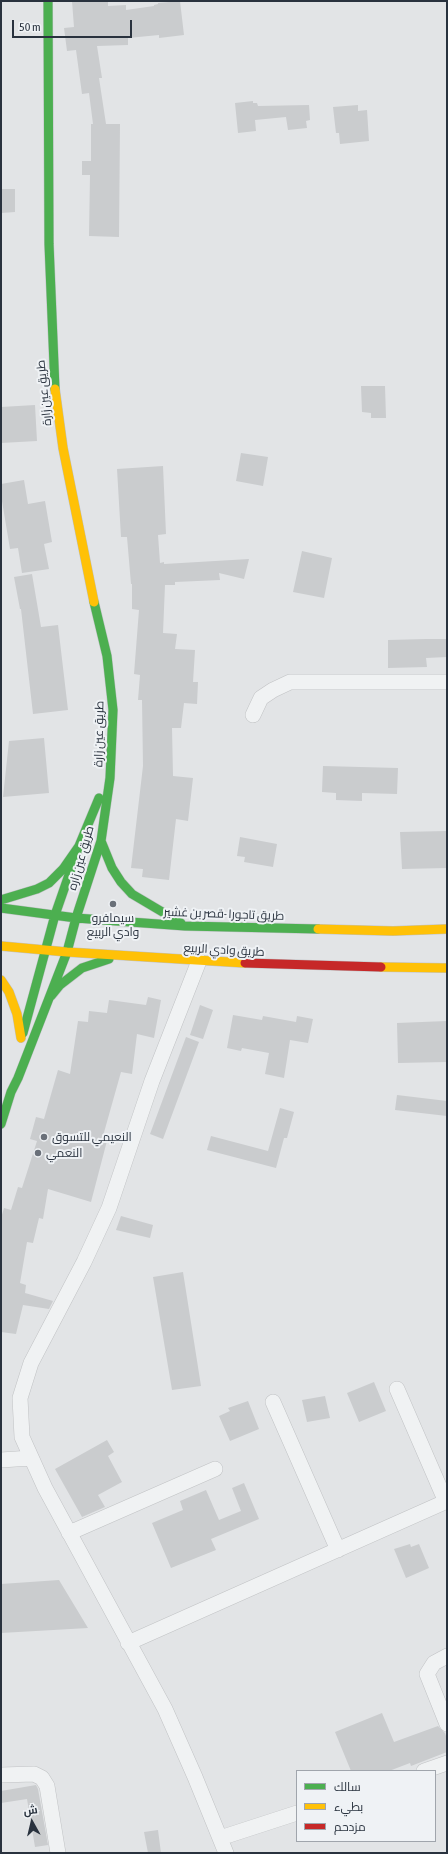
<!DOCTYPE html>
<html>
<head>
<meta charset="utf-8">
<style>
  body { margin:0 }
  #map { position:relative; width:448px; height:1854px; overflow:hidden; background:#e2e4e6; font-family:"Asap Condensed",Cairo,sans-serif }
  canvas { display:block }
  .frame { position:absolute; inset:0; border:2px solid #29323e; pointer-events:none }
  .legend { position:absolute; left:296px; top:1770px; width:140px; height:72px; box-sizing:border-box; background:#eff2f5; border:1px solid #a0a5ac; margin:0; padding:5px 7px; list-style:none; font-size:12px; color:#29323e }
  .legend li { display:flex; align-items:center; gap:8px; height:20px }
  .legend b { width:20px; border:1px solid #a0a5ac }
  .north { position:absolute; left:12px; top:1802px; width:40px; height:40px; -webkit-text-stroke:3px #eff2f5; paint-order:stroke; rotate:352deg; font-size:11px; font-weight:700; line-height:16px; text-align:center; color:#29323e }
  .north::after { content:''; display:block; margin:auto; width:14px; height:18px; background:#29323e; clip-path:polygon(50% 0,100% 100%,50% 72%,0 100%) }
  .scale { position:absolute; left:12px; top:20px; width:120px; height:18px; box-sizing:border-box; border:2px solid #29323e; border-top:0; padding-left:5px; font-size:12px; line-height:14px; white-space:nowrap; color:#29323e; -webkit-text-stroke:3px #eff2f5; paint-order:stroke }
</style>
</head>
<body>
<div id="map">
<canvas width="448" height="1854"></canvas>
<div class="frame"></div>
<ul class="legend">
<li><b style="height:5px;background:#4caf50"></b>سالك</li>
<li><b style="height:5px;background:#ffc107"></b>بطيء</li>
<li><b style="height:5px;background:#c62828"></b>مزدحم</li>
</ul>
<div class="north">ش</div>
<div class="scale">50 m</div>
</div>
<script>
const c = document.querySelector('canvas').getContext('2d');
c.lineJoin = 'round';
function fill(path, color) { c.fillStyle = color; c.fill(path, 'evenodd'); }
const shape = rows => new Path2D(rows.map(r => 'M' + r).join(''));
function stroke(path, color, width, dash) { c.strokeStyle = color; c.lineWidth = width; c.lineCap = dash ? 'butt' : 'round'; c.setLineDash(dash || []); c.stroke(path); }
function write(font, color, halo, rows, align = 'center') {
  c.font = font + ' "Asap Condensed",Cairo,sans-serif'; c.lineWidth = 4; c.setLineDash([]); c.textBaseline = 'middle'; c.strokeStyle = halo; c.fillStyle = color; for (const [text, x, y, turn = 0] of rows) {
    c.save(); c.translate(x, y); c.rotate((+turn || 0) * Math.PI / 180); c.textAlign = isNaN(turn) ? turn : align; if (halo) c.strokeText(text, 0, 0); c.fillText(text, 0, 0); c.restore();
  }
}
const building = shape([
  [72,1,108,1,108,6,126,5,126,10,154,6,154,5,158,4,158,3,180,1,184,35,159,38,159,35,128,38,128,45,97,46,102,78,99,78,106,124,120,124,119,237,89,236,90,175,82,175,82,161,91,161,91,124,93,124,89,93,82,94,76,50,67,51,64,28,74,27],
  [253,101,253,103,257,103,258,106,309,105,310,120,306,121,307,128,288,130,286,117,255,120,256,131,238,133,235,103],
  [358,105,358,111,367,110,369,141,340,144,339,133,336,133,333,107],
  [1,189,15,189,15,212,1,213],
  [361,386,385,386,386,418,371,418,371,413,362,412],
  [35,405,37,441,1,443,1,407],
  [241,453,268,457,263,486,236,481],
  [163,466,166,534,158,535,160,563,164,562,164,564,249,559,244,579,219,573,220,580,175,582,175,585,165,585,163,633,177,634,175,649,195,650,193,682,198,682,197,704,184,703,181,728,172,728,173,776,193,778,188,821,176,819,169,880,142,877,143,869,131,868,143,766,142,700,138,700,140,675,134,674,139,610,132,609,132,584,131,584,127,537,121,537,117,469],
  [24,480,28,504,45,501,52,542,44,544,49,569,22,573,18,548,10,549,1,495,1,484],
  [302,551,332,558,324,598,293,592],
  [32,574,41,627,58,625,68,710,33,714,21,609,20,609,14,577],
  [426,639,447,639,447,657,426,658,427,667,388,668,388,640],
  [44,738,49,793,3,797,9,741],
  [323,766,398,768,397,794,362,793,362,801,336,800,336,793,322,792],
  [447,831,447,868,402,869,400,832],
  [240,837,277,844,273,867,244,862,245,857,237,856],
  [148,997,161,1000,154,1038,137,1034,132,1074,121,1072,103,1136,108,1137,91,1202,48,1189,43,1219,39,1218,33,1243,27,1242,20,1283,26,1285,25,1293,53,1301,49,1309,23,1305,16,1334,1,1332,1,1218,4,1208,11,1210,18,1187,22,1188,37,1141,30,1139,36,1117,44,1119,58,1070,70,1074,78,1021,88,1022,89,1011,107,1013,109,1000,146,1005],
  [200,1005,213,1010,203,1039,190,1035],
  [233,1015,262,1020,263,1016,296,1022,297,1016,313,1019,308,1043,290,1040,284,1078,265,1074,269,1053,242,1048,241,1051,227,1048],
  [447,1021,447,1062,398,1063,397,1023],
  [186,1037,199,1042,163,1139,150,1134],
  [397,1095,447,1101,447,1116,395,1110],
  [280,1108,294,1112,287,1138,284,1138,276,1168,207,1150,211,1136,268,1151],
  [121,1216,153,1225,150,1238,116,1230],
  [183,1272,201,1386,172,1390,153,1277],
  [374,1382,386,1411,359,1422,347,1393],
  [325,1396,330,1418,307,1422,302,1400],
  [248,1401,259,1429,230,1441,219,1416,230,1411,228,1408],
  [107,1440,114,1452,108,1456,122,1482,98,1495,105,1507,82,1517,55,1469],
  [244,1483,259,1519,211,1539,216,1550,171,1568,152,1523,183,1510,180,1501,206,1490,219,1520,241,1511,232,1488],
  [410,1544,411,1547,419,1544,429,1568,406,1578,394,1549],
  [59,1580,88,1628,1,1633,1,1584],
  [382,1713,394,1742,438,1726,445,1733,447,1739,447,1752,411,1766,410,1763,389,1771,351,1771,335,1732],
  [36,1785,38,1789,48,1845,35,1847,27,1799,1,1803,1,1791],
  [158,1830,161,1853,148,1853,144,1832]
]);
const street = shape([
  [253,715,261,698,273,690,290,682,447,682],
  [199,961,152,1081,109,1208,84,1262,31,1363,20,1398,22,1437,45,1488,165,1709,195,1777,226,1853],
  [397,1389,446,1502],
  [273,1402,338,1550],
  [1,1460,31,1458],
  [69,1533,215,1469],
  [128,1643,447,1501],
  [447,1656,434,1663,427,1674,447,1724],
  [424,1771,447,1763],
  [1,1775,34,1774,42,1778,47,1786,58,1853],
  [220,1838,297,1813]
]);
const fast = shape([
  [48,1,49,244,55,389],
  [101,841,112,868,121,882,132,894,181,923],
  [1,900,37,889,49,883,63,869,79,846],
  [1,908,76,918,185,926,318,929],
  [51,996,60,985,82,968,109,959],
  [23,1033,55,915,79,846,99,798],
  [1,1124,11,1092,18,1078,67,952,76,918,101,841,110,778,113,710,107,656,94,602]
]);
const slow = shape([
  [55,389,63,448,94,602],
  [318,929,393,931,447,929],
  [1,946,67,952,245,963],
  [381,967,447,968],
  [1,980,9,992,17,1014,21,1038]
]);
const jam = shape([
  [245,963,381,967]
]);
const markers = [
  [113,904,4,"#6a7079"],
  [44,1137,4,"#6a7079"],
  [38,1153,4,"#6a7079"]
];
const streetNames = [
  ["طريق عين زارة",44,393,-96],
  ["طريق عين زارة",99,734,-89],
  ["طريق عين زاره",81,858,-74],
  ["طريق تاجورا -قصر بن غشير",224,914,2],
  ["طريق وادي الربيع",224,950,3]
];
const poiNames = [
  ["سيمافرو",113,918,"center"],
  ["وادي الربيع",113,932,"center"],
  ["النعيمي للتسوق",52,1137],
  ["النعمي",46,1153]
];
fill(building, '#caccce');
stroke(street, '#c0c2c4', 16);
stroke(fast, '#bec1c4', 10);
stroke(slow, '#bec1c4', 10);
stroke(jam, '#bec1c4', 10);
stroke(street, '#f0f2f3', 15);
stroke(fast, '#4caf50', 9);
stroke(slow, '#ffc107', 9);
stroke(jam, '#c62828', 9);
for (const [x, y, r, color] of markers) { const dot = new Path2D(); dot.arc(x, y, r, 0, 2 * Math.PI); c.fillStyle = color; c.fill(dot); stroke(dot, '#eff2f5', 1.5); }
write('12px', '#29323e', '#eff2f5', streetNames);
write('12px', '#29323e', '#eff2f5', poiNames, 'left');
</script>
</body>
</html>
